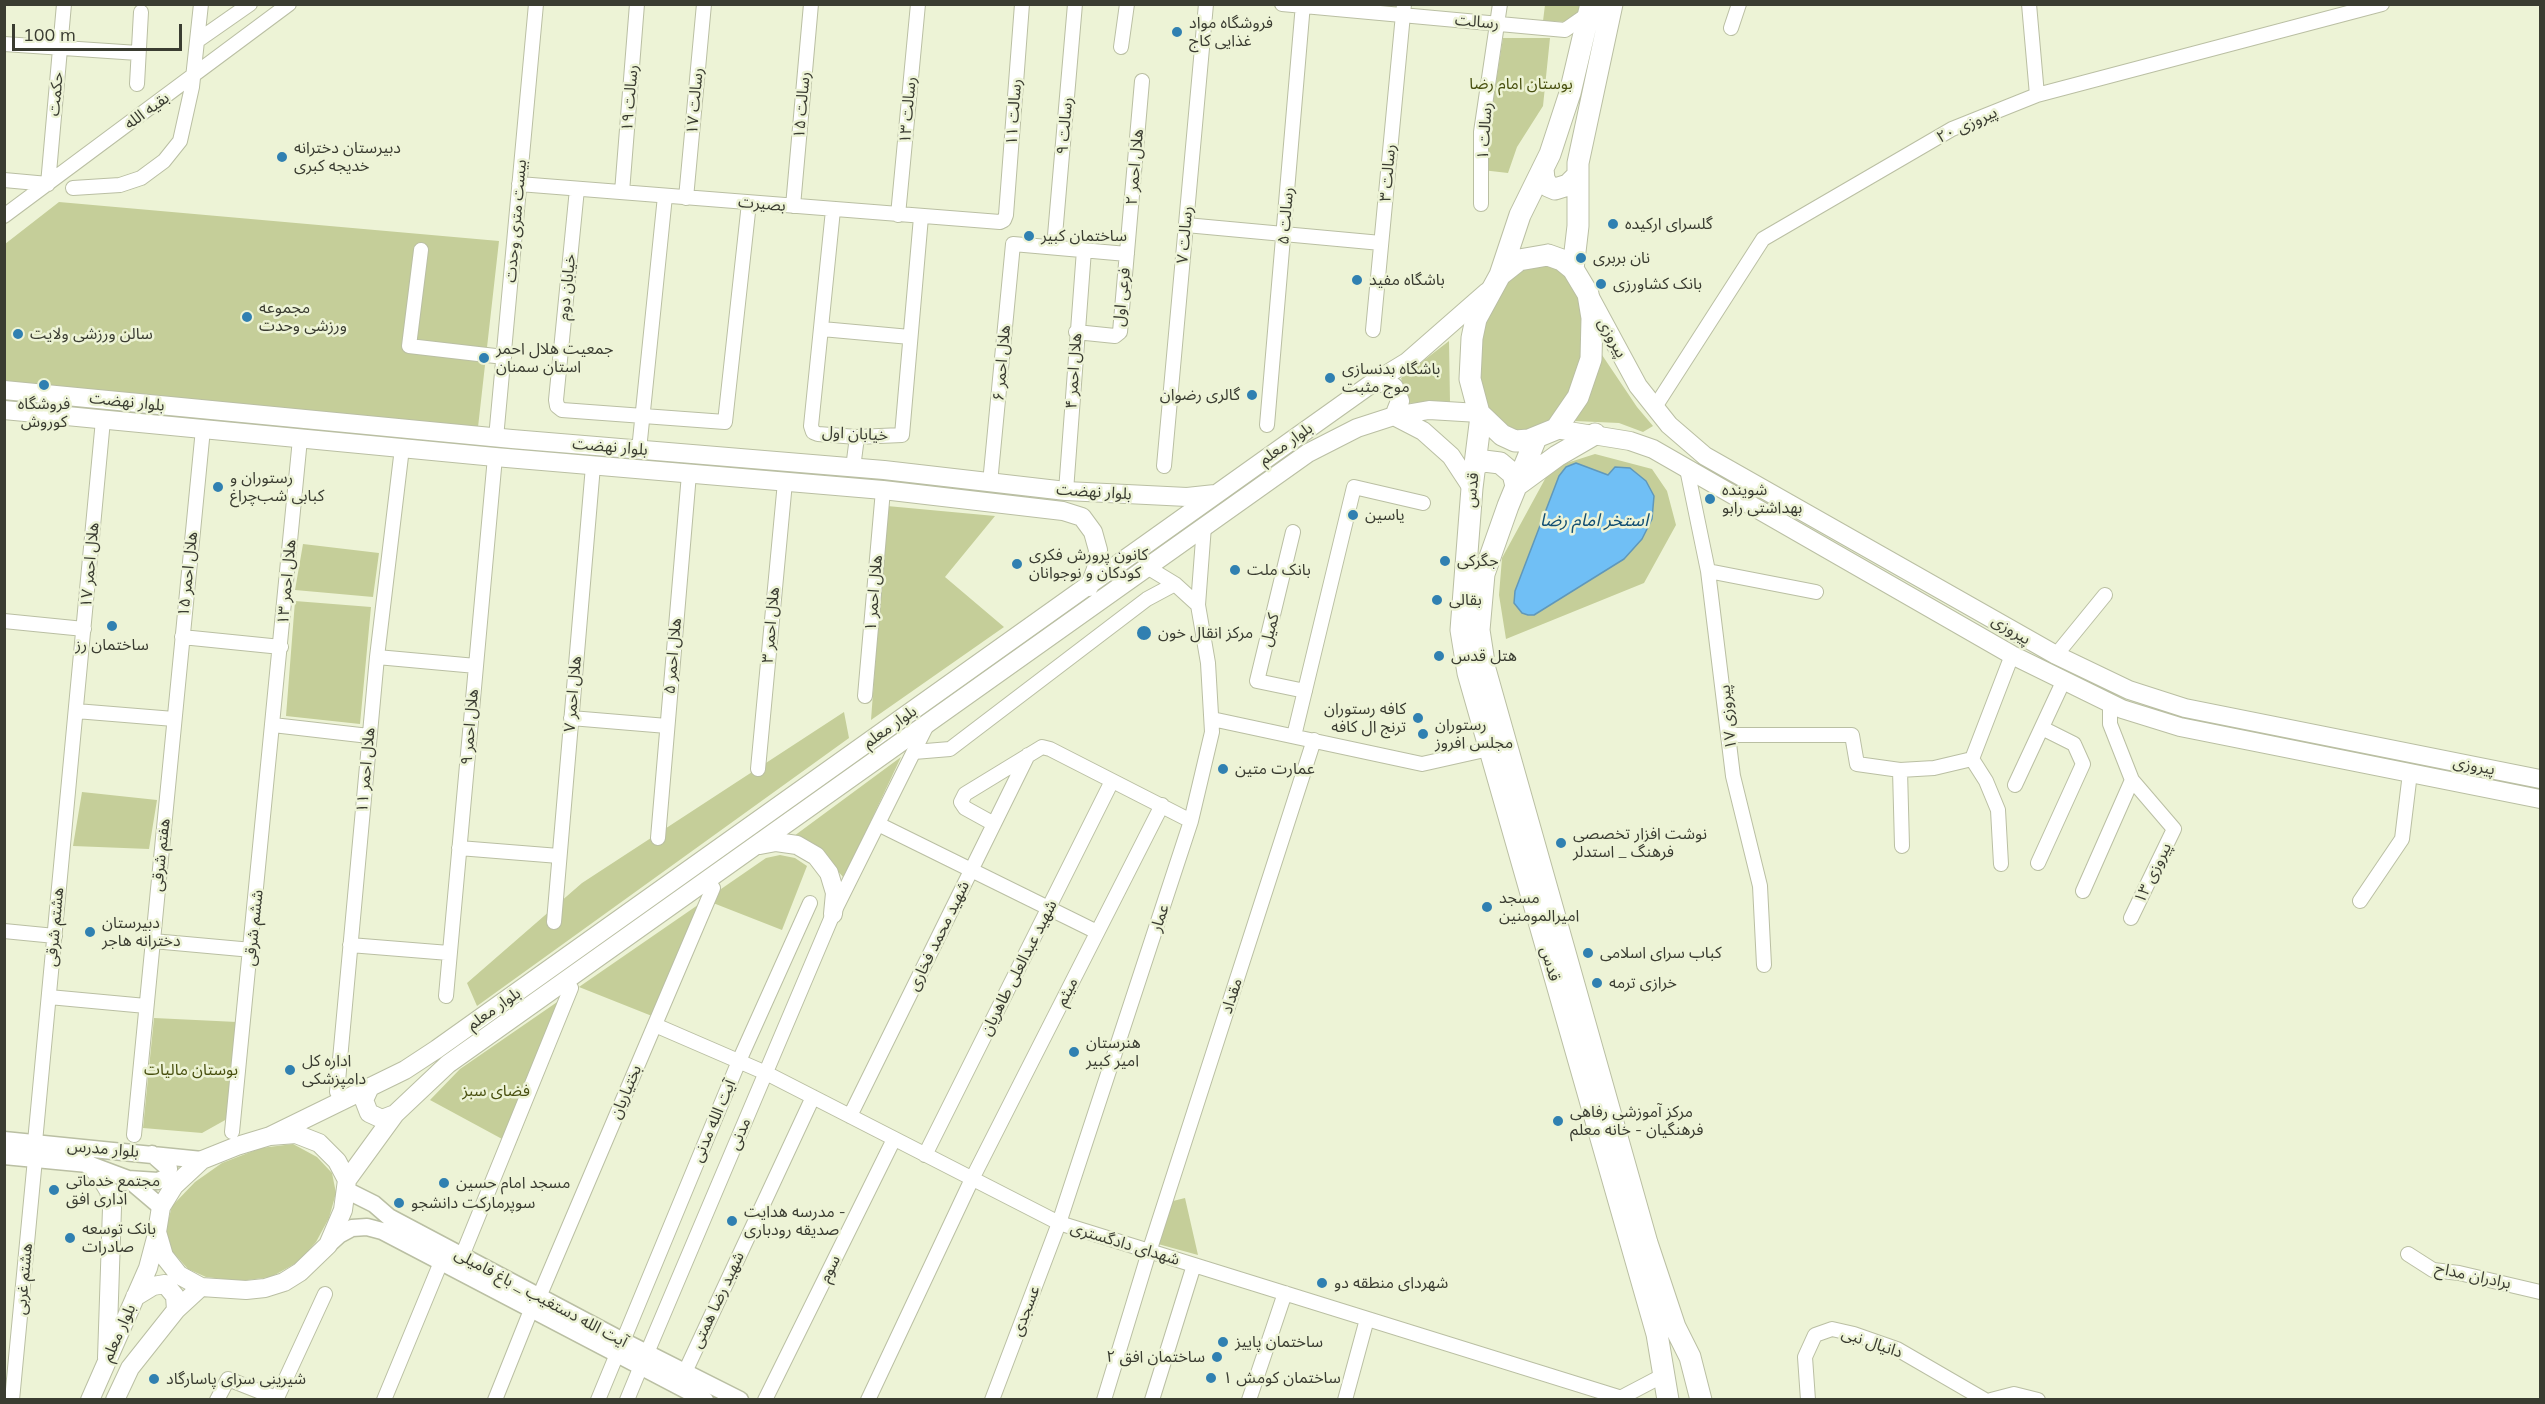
<!DOCTYPE html>
<html>
<head>
<meta charset="utf-8">
<style>
  body { margin:0 }
  #map { position:relative; width:2545px; height:1404px; overflow:hidden; background:#edf3d6; font-family:Mulish,sans-serif }
  canvas { display:block }
  .frame { position:absolute; inset:0; border:6px solid #3a3c31; pointer-events:none }
  .scale { position:absolute; left:12px; top:24px; width:170px; height:27px; box-sizing:border-box; border:3px solid #3a3c31; border-top:0; padding-left:8px; font-size:18px; line-height:21px; white-space:nowrap; color:#3a3c31; -webkit-text-stroke:4px #edf3d6; paint-order:stroke }
</style>
</head>
<body>
<div id="map">
<canvas width="2545" height="1404"></canvas>
<div class="frame"></div>
<div class="scale">100 m</div>
</div>
<script>
const c = document.querySelector('canvas').getContext('2d');
c.lineJoin = 'round';
function fill(path, color) { c.fillStyle = color; c.fill(path, 'evenodd'); }
const shape = rows => new Path2D(rows.map(r => 'M' + r).join(''));
function stroke(path, color, width, dash) { c.strokeStyle = color; c.lineWidth = width; c.lineCap = dash ? 'butt' : 'round'; c.setLineDash(dash || []); c.stroke(path); }
function write(font, color, halo, rows, align = 'center') {
  c.font = font + ' Mulish,"Noto Sans Arabic",sans-serif'; c.lineWidth = 5; c.setLineDash([]); c.textBaseline = 'middle'; c.strokeStyle = halo; c.fillStyle = color; for (const [text, x, y, turn = 0] of rows) {
    c.save(); c.translate(x, y); c.rotate((+turn || 0) * Math.PI / 180); c.textAlign = isNaN(turn) ? turn : align; if (halo) c.strokeText(text, 0, 0); c.fillText(text, 0, 0); c.restore();
  }
}
const green = shape([
  [1545,5,1580,5,1579,11,1567,22,1543,21],
  [1503,38,1550,38,1543,106,1517,147,1508,173,1482,170],
  [59,202,499,241,477,436,5,390,5,244],
  [1544,263,1561,268,1575,286,1585,317,1586,350,1575,386,1555,419,1539,430,1508,431,1491,414,1480,390,1475,360,1486,315,1511,275,1528,264],
  [1449,341,1450,402,1408,403,1401,378],
  [1600,352,1637,407,1653,426,1643,432,1619,423,1575,421],
  [1595,454,1652,469,1667,491,1676,525,1644,583,1506,639,1499,595,1502,558,1551,468],
  [887,506,995,516,945,577,1004,627,871,720],
  [303,544,379,553,373,597,295,590],
  [295,601,371,607,360,724,286,716],
  [844,712,849,738,477,1006,467,983,582,883],
  [901,757,844,878,813,844,794,836],
  [82,792,157,800,149,849,73,846],
  [780,855,795,858,807,866,782,930,708,901,662,1020,579,987,515,1146,430,1100,460,1069,766,858],
  [154,1018,237,1022,227,1119,202,1133,143,1128],
  [293,1144,317,1157,332,1173,336,1193,329,1218,316,1242,298,1262,271,1277,240,1281,206,1277,188,1269,172,1251,165,1233,172,1206,195,1182,222,1163,261,1148],
  [1185,1198,1198,1255,1158,1244,1173,1201]
]);
const water = shape([
  [1576,463,1608,475,1615,467,1630,468,1646,481,1654,496,1652,519,1642,539,1624,559,1534,615,1528,615,1522,613,1514,603,1515,591,1559,476,1566,467,1576,463]
]);
const minor = shape([
  [1282,4,1565,30,1588,14],
  [2029,4,2037,95],
  [1731,28,1739,4],
  [197,41,250,4],
  [4,44,138,53],
  [1121,47,1127,4],
  [137,84,141,12],
  [4,180,48,184],
  [48,184,64,4],
  [519,184,1000,222,1004,220,1006,215,1022,4],
  [73,188,120,185,141,178,164,161,180,141,192,87,201,4],
  [577,189,556,400,557,406,562,410,725,422,749,203],
  [622,192,637,4],
  [686,198,704,4],
  [1481,204,1481,132,1500,4],
  [793,206,811,4],
  [833,210,811,426,813,432,818,434,857,437,902,435,921,217],
  [898,215,918,4],
  [4,216,289,4],
  [1186,225,1381,243],
  [1054,247,1075,4],
  [421,250,409,346,504,357],
  [822,329,910,337],
  [1373,330,1404,4],
  [1076,332,1115,336,1120,332,1142,81],
  [1655,407,1763,239,1952,129,2037,95,2382,4],
  [1267,425,1303,4],
  [496,438,536,4],
  [639,450,665,196],
  [1164,466,1206,4],
  [853,468,857,437],
  [1687,469,1708,571,1733,776,1760,886,1764,965],
  [990,483,1013,244,1127,254],
  [1066,491,1084,250],
  [1293,532,1257,681,1305,691],
  [1147,567,1175,584,1198,605,1204,526],
  [1708,571,1816,592],
  [4,621,84,629],
  [182,637,281,647],
  [2056,655,2105,595],
  [377,657,476,666],
  [865,696,883,490],
  [2110,703,2110,724,2132,780,2174,829,2131,918],
  [76,711,174,719],
  [571,718,667,726],
  [1212,719,1422,764,1489,749],
  [273,725,369,736],
  [1730,735,1852,735,1857,764,1900,770,1934,768,1972,759,2012,655],
  [1294,736,1354,487,1423,503],
  [914,752,950,749,1147,599,1175,584],
  [1972,759,1986,781,1998,810,2001,864],
  [758,769,785,482],
  [1900,770,1902,846],
  [2015,785,2063,682],
  [878,824,1097,932],
  [994,824,965,808,961,802,965,794,1042,747,1050,749,1191,821],
  [658,838,689,474],
  [459,848,559,856],
  [2038,863,2083,764,2074,744,2042,728],
  [2083,891,2132,780],
  [2360,901,2402,839,2410,773],
  [554,922,593,466],
  [4,931,55,936],
  [153,941,252,950],
  [350,945,449,953],
  [446,996,495,457],
  [49,997,146,1006],
  [655,1025,766,1073,1059,1223,1628,1400],
  [337,1092,377,657,402,448],
  [850,1116,1028,755],
  [232,1132,300,439],
  [134,1135,203,429],
  [35,1142,103,420],
  [925,1155,1112,781],
  [2408,1254,2433,1270,2459,1273,2540,1292],
  [462,1256,571,988],
  [539,1297,713,888],
  [623,1341,739,1061,810,903],
  [647,1353,833,914,928,723],
  [685,1372,813,1097],
  [1622,1397,1662,1376],
  [12,1400,35,1159],
  [217,1400,228,1379,276,1398],
  [276,1400,325,1294],
  [384,1400,441,1262],
  [495,1400,531,1310],
  [598,1400,617,1354],
  [627,1400,641,1366],
  [765,1400,894,1139],
  [868,1400,972,1179,1162,805],
  [992,1400,1059,1223,1191,821,1212,732,1208,663,1198,605],
  [1104,1400,1149,1252,1314,740],
  [1152,1400,1194,1265],
  [1249,1400,1285,1293],
  [1345,1400,1367,1319],
  [1808,1400,1805,1357,1815,1335,1832,1329,1854,1334,1897,1349,1985,1400],
  [1991,1400,2014,1394,2038,1400]
]);
const tertiary = shape([
  [4,1140,202,1160],
  [4,1156,88,1164,128,1179,161,1207],
  [128,1179,158,1181,167,1177,169,1169,152,1154],
  [346,1190,374,1204,389,1217,623,1341,740,1400],
  [328,1245,339,1235,352,1228,367,1227,382,1231,705,1400]
]);
const secondary = shape([
  [1591,299,1638,386,1669,425,1705,456,2056,655,2129,690,2185,708,2540,779],
  [1371,384,1387,382,1394,387,1400,401,1394,416,1423,431,1451,456,1472,488],
  [4,390,512,439,884,470,1066,491,1187,497,1215,494],
  [4,410,495,457,883,490,1063,511,1082,517,1093,532,1098,550,1096,569,1089,587],
  [1556,429,1630,441,1653,449,2012,655,2122,709,2180,727,2540,799],
  [760,845,776,842,797,845,816,856,829,873,835,893,833,914],
  [370,1087,364,1100,369,1113,382,1119,395,1114],
  [270,1136,296,1134,319,1143,337,1161,347,1180,343,1210,328,1245,300,1272,284,1282,265,1288,246,1290,201,1287,179,1275,164,1256,157,1232,161,1207,174,1186,202,1160,237,1146,270,1136,405,1070,437,1049,1371,384,1407,362,1487,292],
  [88,1164,100,1176,109,1191,112,1208,107,1358],
  [347,1180,395,1114,448,1064,1308,453,1357,428,1394,416,1429,410,1479,413],
  [135,1297,153,1286,165,1284,175,1296,176,1310],
  [90,1400,148,1268,157,1234],
  [115,1400,130,1368,176,1310,201,1287]
]);
const primary = shape([
  [1543,169,1544,179,1548,186,1555,189,1568,185,1578,175],
  [1548,255,1562,260,1573,269,1588,294,1592,318,1591,359,1578,397,1556,429,1529,440,1515,441,1502,435,1479,413,1470,379,1472,338,1476,319,1500,275,1519,260,1548,255],
  [1573,269,1578,226,1578,163,1612,4],
  [1500,275,1520,215,1550,154,1570,93,1591,4],
  [1481,416,1472,488,1461,630,1468,673,1657,1334,1668,1400],
  [1536,438,1508,506,1484,574,1479,630,1485,669,1647,1243,1675,1327,1690,1357,1701,1400],
  [1474,466,1484,461,1500,463,1513,474,1516,486,1557,456,1595,434]
]);
const markers = [
  [1177,32,6,"#3080b1"],
  [282,157,6,"#3080b1"],
  [1613,224,6,"#3080b1"],
  [1029,236,6,"#3080b1"],
  [1581,258,6,"#3080b1"],
  [1357,280,6,"#3080b1"],
  [1601,284,6,"#3080b1"],
  [247,317,6,"#3080b1"],
  [18,334,6,"#3080b1"],
  [484,358,6,"#3080b1"],
  [1330,378,6,"#3080b1"],
  [44,385,6,"#3080b1"],
  [1252,395,6,"#3080b1"],
  [218,487,6,"#3080b1"],
  [1710,499,6,"#3080b1"],
  [1353,515,6,"#3080b1"],
  [1445,561,6,"#3080b1"],
  [1017,564,6,"#3080b1"],
  [1235,570,6,"#3080b1"],
  [1437,600,6,"#3080b1"],
  [112,626,6,"#3080b1"],
  [1144,633,8,"#3080b1"],
  [1439,656,6,"#3080b1"],
  [1418,718,6,"#3080b1"],
  [1423,734,6,"#3080b1"],
  [1223,769,6,"#3080b1"],
  [1561,843,6,"#3080b1"],
  [1487,907,6,"#3080b1"],
  [90,932,6,"#3080b1"],
  [1588,953,6,"#3080b1"],
  [1597,983,6,"#3080b1"],
  [1074,1052,6,"#3080b1"],
  [290,1070,6,"#3080b1"],
  [1558,1121,6,"#3080b1"],
  [444,1183,6,"#3080b1"],
  [54,1190,6,"#3080b1"],
  [399,1203,6,"#3080b1"],
  [732,1221,6,"#3080b1"],
  [70,1238,6,"#3080b1"],
  [1322,1283,6,"#3080b1"],
  [1223,1342,6,"#3080b1"],
  [1217,1357,6,"#3080b1"],
  [1211,1378,6,"#3080b1"],
  [154,1379,6,"#3080b1"]
];
const streetNames = [
  ["رسالت",1477,22,5],
  ["حکمت",56,94,-85],
  ["رسالت ۱۹",630,98,-85],
  ["رسالت ۱۷",695,101,-85],
  ["رسالت ۱۵",802,105,-85],
  ["رسالت ۱۳",908,110,-85],
  ["بقیه الله",147,111,-36],
  ["رسالت ۱۱",1014,112,-86],
  ["پیروزی ۲۰",1967,125,-25],
  ["رسالت ۹",1065,126,-85],
  ["رسالت ۱",1485,131,-86],
  ["هلال احمر ۲",1135,167,-85],
  ["رسالت ۳",1388,173,-85],
  ["بصیرت",762,204,5],
  ["رسالت ۵",1286,216,-85],
  ["بیست متری وحدت",516,221,-85],
  ["رسالت ۷",1185,235,-85],
  ["خیابان دوم",567,287,-84],
  ["فرعی اول",1122,297,-84],
  ["پیروزی",1612,338,61],
  ["هلال احمر ۶",1002,363,-85],
  ["هلال احمر ۴",1074,371,-86],
  ["بلوار نهضت",127,402,6],
  ["خیابان اول",855,434,3],
  ["بلوار معلم",1286,444,-35],
  ["بلوار نهضت",610,447,5],
  ["قدس",1472,490,-84],
  ["بلوار نهضت",1094,492,4],
  ["هلال احمر ۱۷",90,565,-85],
  ["هلال احمر ۱۵",188,574,-84],
  ["هلال احمر ۱۳",287,582,-85],
  ["هلال احمر ۱",874,593,-85],
  ["هلال احمر ۳",771,625,-85],
  ["کمیل",1270,630,-76],
  ["پیروزی",2011,630,31],
  ["هلال احمر ۵",673,656,-85],
  ["هلال احمر ۷",573,694,-85],
  ["پیروزی ۱۷",1728,717,-96],
  ["هلال احمر ۹",470,727,-85],
  ["بلوار معلم",890,727,-35],
  ["پیروزی",2474,766,11],
  ["هلال احمر ۱۱",366,770,-85],
  ["هفتم شرقی",161,855,-84],
  ["پیروزی ۱۳",2153,873,-64],
  ["عمار",1160,918,-72],
  ["هشتم شرقی",55,927,-85],
  ["ششم شرقی",254,928,-84],
  ["شهید محمد فخاری",939,936,-64],
  ["قدس",1550,964,74],
  ["شهید عبدالعلی طاهریان",1019,968,-63],
  ["میثم",1067,992,-63],
  ["مقداد",1232,996,-72],
  ["بلوار معلم",494,1009,-35],
  ["بختیاریان",626,1092,-67],
  ["آیت الله مدنی",714,1121,-67],
  ["مدنی",740,1134,-67],
  ["بلوار مدرس",103,1149,5],
  ["شهدای دادگستری",1125,1244,17],
  ["سوم",830,1269,-64],
  ["برادران مداح",2473,1276,12],
  ["هشتم غربی",24,1279,-85],
  ["آیت الله دستغیب _ باغ فامیلی",541,1298,28],
  ["شهید رضا همتی",718,1300,-65],
  ["عسجدی",1026,1311,-69],
  ["بلوار معلم",119,1333,-66],
  ["دانیال نبی",1872,1343,19]
];
const poiNames = [
  ["فروشگاه مواد",1189,23],
  ["غذایی کاج",1189,41],
  ["دبیرستان دخترانه",294,148],
  ["خدیجه کبری",294,166],
  ["گلسرای ارکیده",1625,224],
  ["ساختمان کبیر",1041,236],
  ["نان بربری",1593,258],
  ["باشگاه مفید",1369,280],
  ["بانک کشاورزی",1613,284],
  ["مجموعه",259,308],
  ["ورزشی وحدت",259,326],
  ["سالن ورزشی ولایت",30,334],
  ["جمعیت هلال احمر",496,349],
  ["استان سمنان",496,367],
  ["باشگاه بدنسازی",1342,369],
  ["موج مثبت",1342,387],
  ["گالری رضوان",1240,395,"right"],
  ["فروشگاه",44,404,"center"],
  ["کوروش",44,422,"center"],
  ["رستوران و",230,478],
  ["کبابی شب‌چراغ",230,496],
  ["شوینده",1722,490],
  ["بهداشتی رابو",1722,508],
  ["یاسین",1365,515],
  ["کانون پرورش فکری",1029,555],
  ["کودکان و نوجوانان",1029,573],
  ["جگرکی",1457,561],
  ["بانک ملت",1247,570],
  ["بقالی",1449,600],
  ["مرکز انقال خون",1158,633],
  ["ساختمان رز",112,645,"center"],
  ["هتل قدس",1451,656],
  ["کافه رستوران",1406,709,"right"],
  ["ترنج ال کافه",1406,727,"right"],
  ["رستوران",1435,725],
  ["مجلس افروز",1435,743],
  ["عمارت متین",1235,769],
  ["نوشت افزار تخصصی",1573,834],
  ["فرهنگ _ استدلر",1573,852],
  ["مسجد",1499,898],
  ["امیرالمومنین",1499,916],
  ["دبیرستان",102,923],
  ["دخترانه هاجر",102,941],
  ["کباب سرای اسلامی",1600,953],
  ["خرازی ترمه",1609,983],
  ["هنرستان",1086,1043],
  ["امیر کبیر",1086,1061],
  ["اداره کل",302,1061],
  ["دامپزشکی",302,1079],
  ["مرکز آموزشی رفاهی",1570,1112],
  ["فرهنگیان - خانه معلم",1570,1130],
  ["مجتمع خدماتی",66,1181],
  ["اداری افق",66,1199],
  ["مسجد امام حسین",456,1183],
  ["سوپرمارکت دانشجو",411,1203],
  ["مدرسه هدایت -",744,1212],
  ["صدیقه رودباری",744,1230],
  ["بانک توسعه",82,1229],
  ["صادرات",82,1247],
  ["شهردای منطقه دو",1334,1283],
  ["ساختمان پاییز",1235,1342],
  ["ساختمان افق ۲",1205,1357,"right"],
  ["ساختمان کومش ۱",1223,1378],
  ["شیرینی سرای پاسارگاد",166,1379]
];
const parkNames = [
  ["بوستان امام رضا",1521,84],
  ["بوستان مالیات",191,1070],
  ["فضای سبز",496,1091]
];
const waterNames = [
  ["استخر امام رضا",1594,521]
];
fill(green, '#c5ce99');
fill(water, '#70bff5');
stroke(water, '#6098ba', 1.5);
stroke(minor, '#babfa3', 16);
stroke(tertiary, '#babfa3', 19);
stroke(secondary, '#babfa3', 20);
stroke(primary, '#babfa3', 23);
stroke(minor, '#fff', 14);
stroke(tertiary, '#fff', 16);
stroke(secondary, '#fff', 18);
stroke(primary, '#fff', 21);
for (const [x, y, r, color] of markers) { const dot = new Path2D(); dot.arc(x, y, r, 0, 2 * Math.PI); c.fillStyle = color; c.fill(dot); stroke(dot, '#edf3d6', 2); }
write('16px', '#3a3c31', '#edf3d6', streetNames);
write('16px', '#3a3c31', '#edf3d6', poiNames, 'left');
write('16px', '#495010', '#edf3d6', parkNames);
write('italic 18px', '#124f73', '#edf3d6', waterNames);
</script>
</body>
</html>
